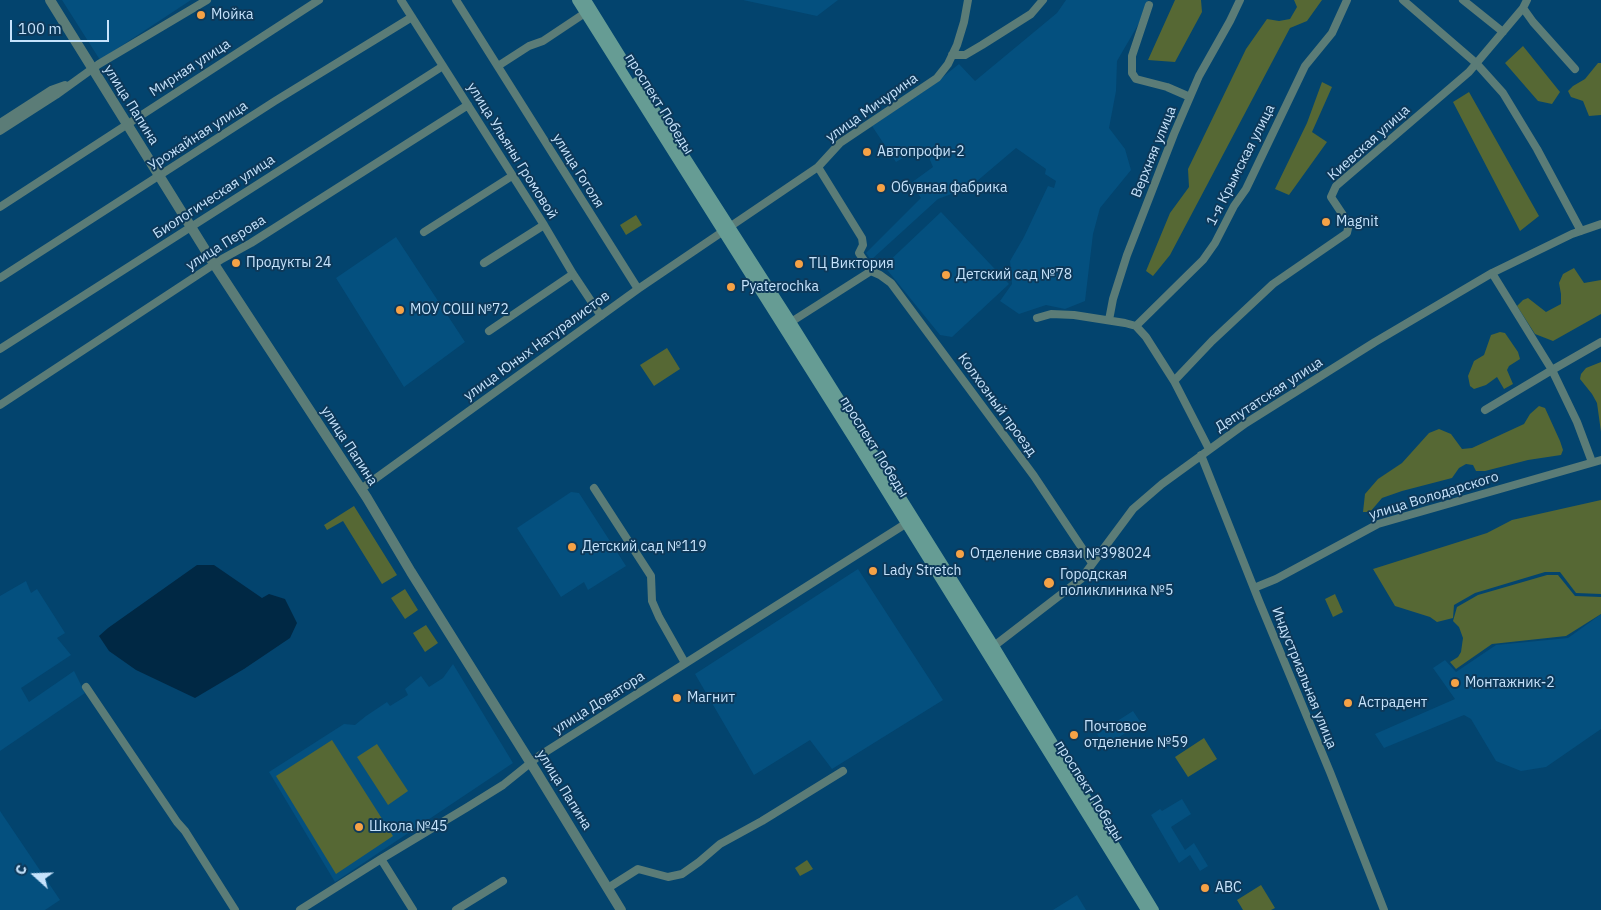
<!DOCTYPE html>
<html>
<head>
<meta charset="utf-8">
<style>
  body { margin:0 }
  #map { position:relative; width:1601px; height:910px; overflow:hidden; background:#03446e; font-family:"IBM Plex Sans",sans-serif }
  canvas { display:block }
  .north { position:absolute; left:10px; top:850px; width:50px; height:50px; -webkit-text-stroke:4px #0d395a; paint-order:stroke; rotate:290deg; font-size:14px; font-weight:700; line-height:20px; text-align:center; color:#c6e3fc }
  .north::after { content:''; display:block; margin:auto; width:18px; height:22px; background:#c6e3fc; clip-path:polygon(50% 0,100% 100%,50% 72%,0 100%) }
  .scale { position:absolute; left:10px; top:20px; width:99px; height:22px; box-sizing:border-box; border:2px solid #c6e3fc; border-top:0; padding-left:6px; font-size:15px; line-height:18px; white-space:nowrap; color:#c6e3fc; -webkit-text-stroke:4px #0d395a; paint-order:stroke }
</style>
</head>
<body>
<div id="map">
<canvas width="1601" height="910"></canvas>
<div class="north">С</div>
<div class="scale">100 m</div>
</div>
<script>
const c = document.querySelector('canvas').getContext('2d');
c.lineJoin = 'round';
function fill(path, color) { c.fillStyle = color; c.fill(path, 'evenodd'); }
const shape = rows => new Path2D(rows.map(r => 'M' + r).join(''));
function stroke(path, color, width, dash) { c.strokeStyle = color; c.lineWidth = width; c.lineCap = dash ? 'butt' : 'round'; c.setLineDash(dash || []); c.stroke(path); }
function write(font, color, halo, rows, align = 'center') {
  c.font = font + ' "IBM Plex Sans",sans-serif'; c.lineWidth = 4; c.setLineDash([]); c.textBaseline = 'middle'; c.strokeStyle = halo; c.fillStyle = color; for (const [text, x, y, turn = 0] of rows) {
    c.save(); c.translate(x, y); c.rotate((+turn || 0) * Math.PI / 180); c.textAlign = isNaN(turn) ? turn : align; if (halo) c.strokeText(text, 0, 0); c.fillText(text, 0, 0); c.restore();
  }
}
const built = shape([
  [62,0,191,0,100,60],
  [743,0,838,0,817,16],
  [1066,0,1148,0,1142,18,1117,61,1116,91,1109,128,1125,149,1131,170,1100,208,1093,234,1085,301,1065,309,1046,305,1019,314,1000,301,1012,284,1010,261,1024,237,1048,186,1054,188,1056,181,1045,174,1046,169,1016,148,970,187,938,199,871,260,866,253,921,198,911,183,933,167,930,160,930,155,924,146,896,162,872,126,939,80,959,64,975,81,1057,13],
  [941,212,1009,284,952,337,940,335,884,266],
  [396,237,465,342,404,387,336,278],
  [571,492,579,493,626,566,588,590,584,582,561,597,517,528],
  [858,569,943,700,832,769,810,740,754,775,695,674],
  [26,581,31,593,37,589,65,633,57,638,71,655,21,688,29,702,74,671,85,693,0,751,0,596],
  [1600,615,1601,615,1601,729,1546,767,1521,771,1496,761,1471,719,1464,715,1384,748,1375,734,1455,699,1433,668,1445,660,1456,672,1496,645,1568,638],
  [453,664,513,763,335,882,269,772,344,724,355,725,366,716,387,702,390,706,408,695,405,689,421,676,429,687,443,678],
  [1133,711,1141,723,1105,746,1097,734],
  [1182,799,1191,814,1171,827,1185,850,1194,843,1208,866,1200,871,1190,855,1179,863,1151,815,1160,809,1162,811],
  [0,811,60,900,45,910,0,910],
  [1077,895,1086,910,1053,910]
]);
const green = shape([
  [1175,0,1201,0,1202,12,1175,62,1148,60],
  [1294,0,1322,0,1307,21,1290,28,1170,255,1153,276,1146,271,1170,213,1189,187,1188,169,1246,49,1267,19,1279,21,1290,19,1297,7],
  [1523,46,1560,92,1552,104,1538,101,1505,63],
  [1598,63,1601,63,1601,115,1589,116,1583,101,1571,97,1568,91,1573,86,1585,79],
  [1322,82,1332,87,1312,132,1327,142,1289,195,1275,189,1307,123],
  [1469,92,1539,216,1520,231,1453,102],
  [636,215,642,225,626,235,620,225],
  [1574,268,1584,283,1601,280,1601,314,1553,341,1535,334,1517,306,1523,300,1528,298,1546,312,1561,304,1561,294,1559,283,1563,274],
  [1500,332,1505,333,1518,352,1520,359,1509,366,1507,370,1513,384,1504,389,1497,377,1486,385,1474,389,1470,386,1468,376,1474,361,1484,355,1491,335],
  [667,348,680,369,654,386,640,365],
  [1601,362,1601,432,1597,403,1592,394,1580,379,1581,374,1586,368],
  [1539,406,1545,408,1560,441,1563,450,1561,455,1528,460,1485,471,1476,471,1473,465,1466,464,1459,468,1452,478,1402,491,1382,498,1370,512,1363,512,1365,494,1378,479,1402,463,1429,433,1439,429,1451,434,1462,449,1472,448,1524,424,1530,414],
  [1601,500,1601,594,1576,593,1560,572,1545,572,1475,593,1454,605,1453,618,1437,622,1430,617,1395,606,1373,569,1487,533,1512,520],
  [354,506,397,575,382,584,343,521,327,530,324,525],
  [1547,575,1558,575,1575,596,1601,597,1601,614,1566,636,1492,644,1456,669,1450,662,1458,657,1461,652,1463,638,1459,627,1453,621,1457,607,1478,595],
  [405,589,418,610,405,619,391,598],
  [1335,594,1343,612,1333,617,1325,599],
  [426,625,438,643,425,652,413,633],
  [1204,738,1217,759,1188,777,1175,757],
  [332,740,393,836,336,874,276,776],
  [377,744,408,791,388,805,357,757],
  [807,860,813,869,800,876,795,868],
  [1261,885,1275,908,1271,910,1243,910,1237,900]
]);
const water = shape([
  [197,565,214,565,262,598,269,594,285,599,297,623,290,638,244,669,195,698,136,670,109,651,99,636,108,628]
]);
const minor = shape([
  [401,0,544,225,573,274,601,316],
  [456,0,638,289],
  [1403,0,1476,63,1503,93,1537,149,1581,231],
  [1463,0,1503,32],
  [1149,5,1132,56,1132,73,1136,79,1167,87,1190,97],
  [1523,8,1533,22,1575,69],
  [952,55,965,55,982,45,1031,14,1043,0],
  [498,66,529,46,543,41,585,13],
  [0,123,51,90,65,85],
  [0,131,56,95,99,64,207,0],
  [818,167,862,238,863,245,859,253,871,271,880,275,891,283,1034,476,1092,563],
  [0,207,319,0],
  [424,232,512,176],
  [484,263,544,225],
  [1492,273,1552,370,1577,422,1592,462],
  [0,278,275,101,412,17],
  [1037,318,1051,314,1074,315,1125,323,1136,326,1146,337,1174,381,1209,449],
  [1109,320,1113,299,1127,255,1174,134,1199,76,1230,21,1240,0],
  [791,322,871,271],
  [1136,326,1203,260,1215,243,1234,206,1246,189,1305,66,1332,33,1347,0],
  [489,331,573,274],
  [0,349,443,66],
  [1174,381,1212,341,1273,284,1347,233,1349,224,1331,197,1336,186,1469,72,1523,8,1527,0],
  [0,405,222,259,251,243,468,105],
  [1485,410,1552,370,1601,342],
  [1201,455,1259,601,1330,772,1384,910],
  [594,488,651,576,652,601,659,617,685,663],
  [361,489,638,289,818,167,840,143,937,78,948,64,957,45,964,22,968,0],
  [1254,588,1276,579,1378,524,1601,460],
  [994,646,1081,579,1133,509,1162,484,1246,423,1375,342,1492,273,1572,234,1601,224],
  [86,687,177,822,185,831,235,910],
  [381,859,413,910],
  [608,888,638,869,668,877,682,874,699,862,720,844,762,821,843,771],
  [300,910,381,859,466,808,503,785,539,756,910,521],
  [456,910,503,881]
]);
const tertiary = shape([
  [50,0,214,264,367,498,411,572,537,773,621,910]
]);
const secondary = shape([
  [577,0,855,441,1146,910],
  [586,0,625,63],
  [637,82,791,322,994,646,1154,910]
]);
const markers = [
  [201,15,5,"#f6a246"],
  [867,152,5,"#f6a246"],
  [881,188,5,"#f6a246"],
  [1326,222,5,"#f6a246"],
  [236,263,5,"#f6a246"],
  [799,264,5,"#f6a246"],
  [946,275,5,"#f6a246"],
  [731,287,5,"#f6a246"],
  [400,310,5,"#f6a246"],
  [572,547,5,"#f6a246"],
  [960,554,5,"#f6a246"],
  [873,571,5,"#f6a246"],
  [1049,583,6,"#f6a246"],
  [1455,683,5,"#f6a246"],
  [677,698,5,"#f6a246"],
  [1348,703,5,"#f6a246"],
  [1074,735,5,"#f6a246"],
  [359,827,5,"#f6a246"],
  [1205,888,5,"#f6a246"]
];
const poiNames = [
  ["Мойка",211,15],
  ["Автопрофи-2",877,152],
  ["Обувная фабрика",891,188],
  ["Magnit",1336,222],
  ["Продукты 24",246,263],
  ["ТЦ Виктория",809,264],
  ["Детский сад №78",956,275],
  ["Pyaterochka",741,287],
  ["МОУ СОШ №72",410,310],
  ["Детский сад №119",582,547],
  ["Отделение связи №398024",970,554],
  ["Lady Stretch",883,571],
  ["Городская",1060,575],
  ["поликлиника №5",1060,591],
  ["Монтажник-2",1465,683],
  ["Магнит",687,698],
  ["Астрадент",1358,703],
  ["Почтовое",1084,727],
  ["отделение №59",1084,743],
  ["Школа №45",369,827],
  ["АВС",1215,888]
];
const streetNames = [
  ["Мирная улица",190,68,-33],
  ["проспект Победы",659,104,58],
  ["улица Папина",131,105,58],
  ["улица Мичурина",872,108,-35],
  ["Урожайная улица",198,136,-33],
  ["Киевская улица",1369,143,-42],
  ["улица Ульяны Громовой",512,151,58],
  ["Верхняя улица",1154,152,-68],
  ["1-я Крымская улица",1241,165,-63],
  ["улица Гоголя",578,171,58],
  ["Биологическая улица",214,197,-33],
  ["улица Перова",226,243,-32],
  ["улица Юных Натуралистов",537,346,-36],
  ["Депутатская улица",1269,395,-33],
  ["Колхозный проезд",997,405,54],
  ["улица Папина",349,446,57],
  ["проспект Победы",874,447,58],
  ["улица Володарского",1434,496,-17],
  ["Индустриальная улица",1304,678,68],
  ["улица Доватора",599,703,-32],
  ["улица Папина",564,790,58],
  ["проспект Победы",1089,791,58]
];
fill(built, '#04507f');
fill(green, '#566834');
fill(water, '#002844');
stroke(minor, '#5b7c77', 8);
stroke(tertiary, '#5b7c77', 10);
stroke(secondary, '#669c94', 10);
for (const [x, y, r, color] of markers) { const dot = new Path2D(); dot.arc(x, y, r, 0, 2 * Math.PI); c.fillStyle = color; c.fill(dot); stroke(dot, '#0d395a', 2); }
write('14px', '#c6e3fc', '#0d395a', poiNames, 'left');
write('14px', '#c6e3fc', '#0d395a', streetNames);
</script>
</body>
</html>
